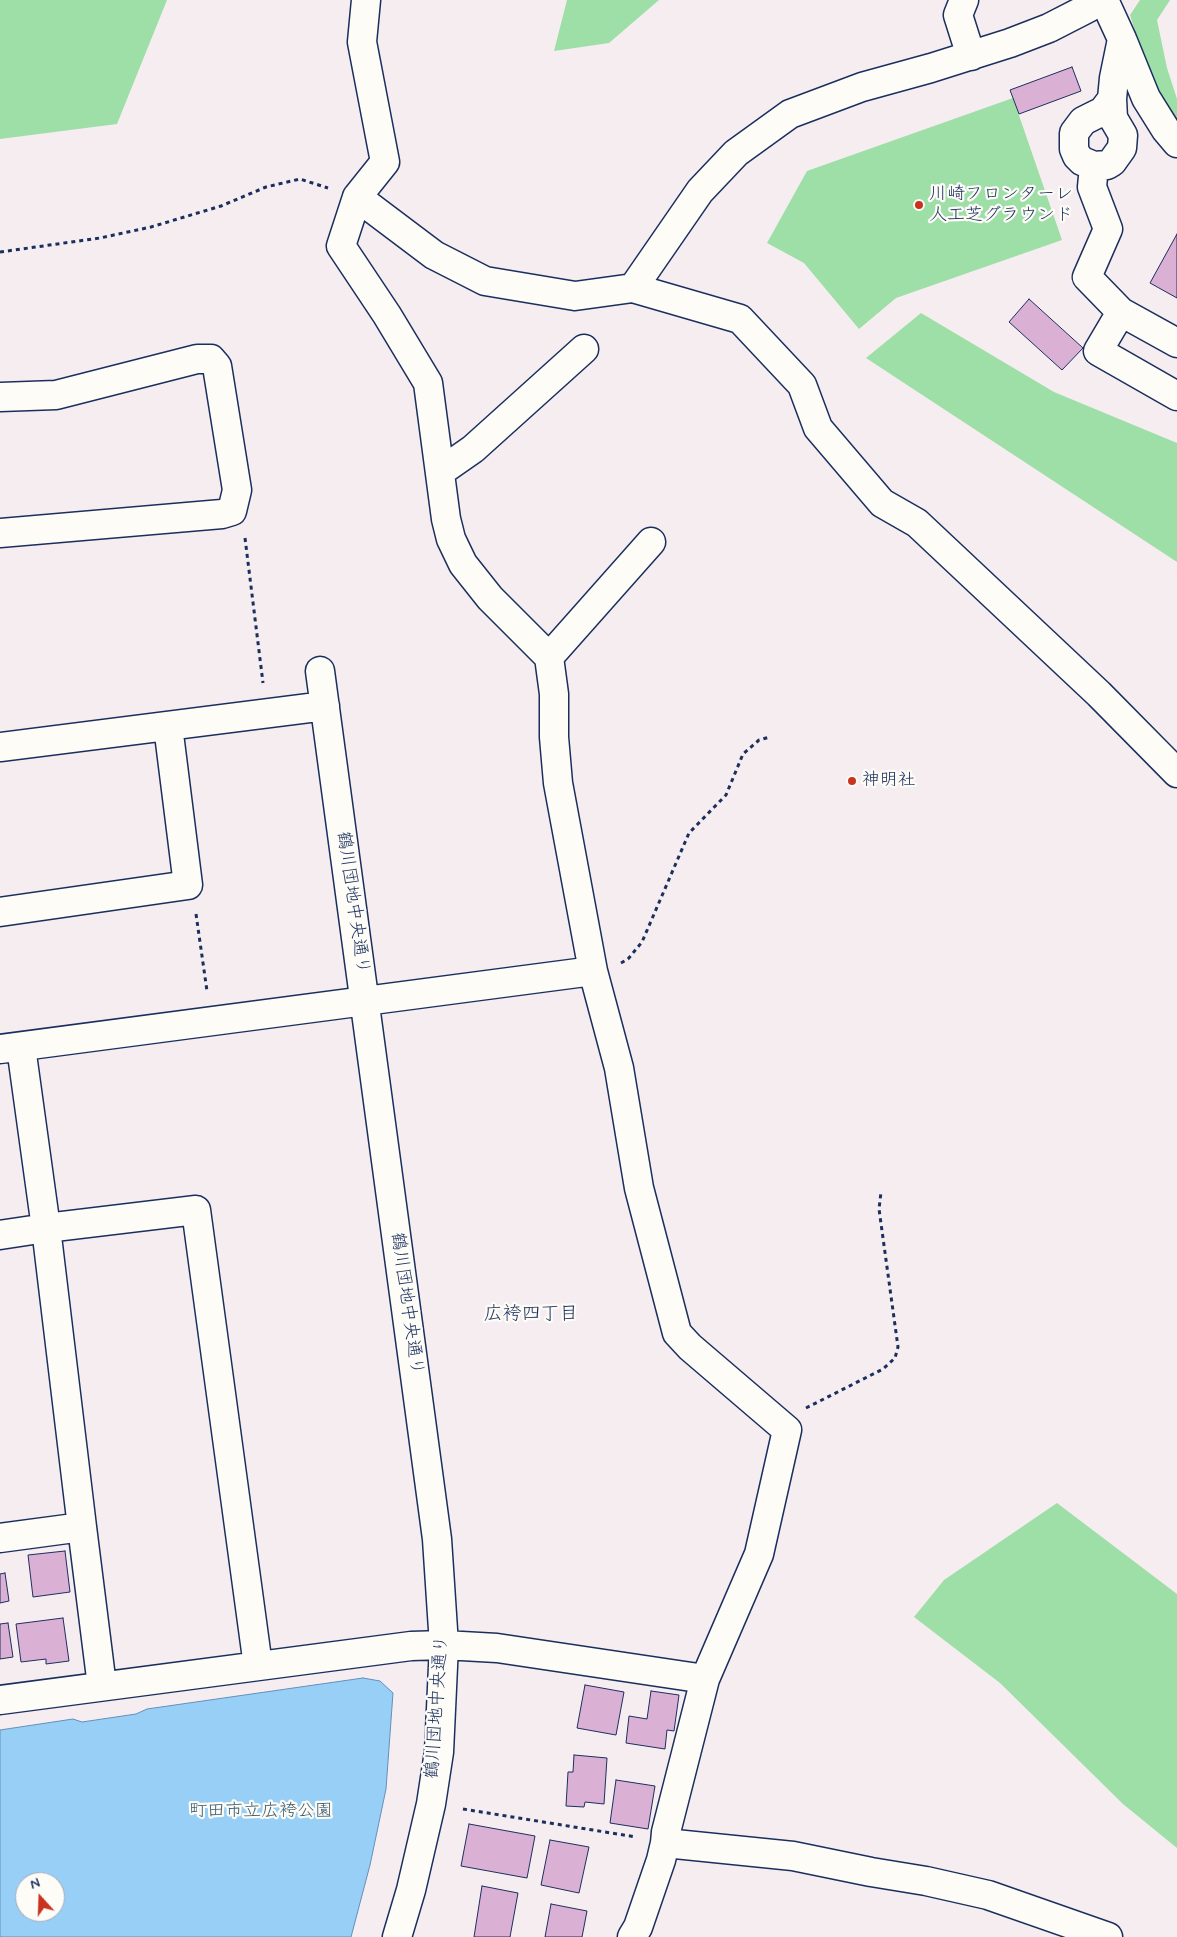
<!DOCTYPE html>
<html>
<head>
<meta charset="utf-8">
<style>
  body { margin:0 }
  #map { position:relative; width:1177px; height:1937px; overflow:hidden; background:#f6edf0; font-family:Mynerve,sans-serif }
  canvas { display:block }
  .north { position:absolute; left:15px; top:1872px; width:50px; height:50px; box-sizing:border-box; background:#fdfcf7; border:1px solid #a3aaba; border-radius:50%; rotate:340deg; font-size:14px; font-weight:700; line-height:20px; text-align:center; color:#1b2f5e }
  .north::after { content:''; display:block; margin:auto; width:18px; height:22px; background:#c8321e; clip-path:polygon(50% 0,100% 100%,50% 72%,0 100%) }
</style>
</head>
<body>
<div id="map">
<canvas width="1177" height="1937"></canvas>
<div class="north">N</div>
</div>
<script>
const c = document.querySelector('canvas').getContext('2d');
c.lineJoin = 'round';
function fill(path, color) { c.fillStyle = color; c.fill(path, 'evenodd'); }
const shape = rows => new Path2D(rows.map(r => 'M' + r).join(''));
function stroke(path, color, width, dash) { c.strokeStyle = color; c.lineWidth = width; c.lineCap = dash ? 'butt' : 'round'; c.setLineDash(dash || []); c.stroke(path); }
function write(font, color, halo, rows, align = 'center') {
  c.font = font + ' Mynerve,"Klee One",sans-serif'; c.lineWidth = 4.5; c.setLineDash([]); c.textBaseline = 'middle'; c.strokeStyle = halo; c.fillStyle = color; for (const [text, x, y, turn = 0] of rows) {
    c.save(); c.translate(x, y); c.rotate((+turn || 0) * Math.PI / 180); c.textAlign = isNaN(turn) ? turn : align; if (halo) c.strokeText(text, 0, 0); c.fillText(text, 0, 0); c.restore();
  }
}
const green = shape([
  [0,0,167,0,117,124,0,139],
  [567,0,659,0,609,43,554,51],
  [1140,0,1170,0,1157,20,1167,68,1177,99,1177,125,1155,95,1130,15],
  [1013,98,1062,240,896,298,859,329,804,263,767,243,807,171],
  [921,313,1054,392,1177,443,1177,562,866,358],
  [1057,1503,1177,1594,1177,1848,1123,1804,1000,1683,914,1617,944,1580]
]);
const water = shape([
  [363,1678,380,1681,393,1693,386,1789,370,1865,351,1937,0,1937,0,1730,73,1719,82,1722,136,1714,147,1709,363,1678],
  [25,1882,55,1882,55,1912,25,1912,25,1882]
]);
const building = shape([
  [1072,67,1081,91,1019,114,1010,90,1072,67],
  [1177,234,1177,298,1150,283,1177,234],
  [1029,299,1083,348,1062,370,1009,322,1029,299],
  [65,1551,70,1592,33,1597,28,1555,65,1551],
  [5,1573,9,1601,0,1603,0,1574,5,1573],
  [63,1618,69,1661,46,1664,46,1659,21,1662,16,1624,63,1618],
  [8,1623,13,1657,0,1659,0,1624,8,1623],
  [585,1685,624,1692,616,1735,577,1728,585,1685],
  [651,1691,679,1695,674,1731,667,1730,665,1749,626,1743,629,1716,647,1719,651,1691],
  [574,1755,607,1758,604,1804,585,1802,584,1807,566,1806,568,1772,573,1772,574,1755],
  [616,1780,655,1786,648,1829,610,1823,616,1780],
  [469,1824,535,1836,527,1878,461,1866,469,1824],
  [550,1840,589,1847,579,1893,541,1885,550,1840],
  [482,1886,518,1893,510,1937,474,1937,482,1886],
  [551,1904,587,1911,582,1937,545,1937,551,1904]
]);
const path = shape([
  [0,252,100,238,151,227,221,206,266,187,300,179,328,188],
  [245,538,263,683],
  [196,914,207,991],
  [621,963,628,959,642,942,689,833,726,795,743,754,759,740,770,737],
  [806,1408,883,1369,895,1358,898,1347,879,1209,881,1192],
  [463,1809,636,1837]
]);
const minor = shape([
  [964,0,958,15,971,56],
  [1104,0,1122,39,1146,98,1166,130,1177,143],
  [1112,99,1103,111,1083,121,1074,133,1074,149,1077,156,1082,161,1094,166,1107,165,1112,162,1122,148,1123,135,1113,118,1112,99,1114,78,1122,39],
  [1094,166,1092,187,1108,229,1087,277,1121,312,1177,343],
  [357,197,385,162,362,42,366,0],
  [633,288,740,319,802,385,818,428,882,503,917,523,1099,694,1177,773],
  [1121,312,1098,351,1177,396],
  [0,397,56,395,197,359,211,359,217,366,237,490,232,511,222,514,0,533],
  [440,472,473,449,584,349],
  [549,657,490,598,463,564,451,539,446,519,428,383,387,315,341,246,357,197,434,255,485,281,575,296,633,288,700,191,736,153,790,114,862,87,931,68,1010,43,1049,28,1088,8,1096,0],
  [320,671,437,1539,444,1645,439,1752,431,1804,411,1890,397,1937],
  [0,747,325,706],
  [0,912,188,885,168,726],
  [0,1049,593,971],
  [0,1235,46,1228,21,1047],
  [82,1527,46,1228,196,1210,258,1666],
  [0,1538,82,1527,102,1686],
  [0,1700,411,1646,444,1645,497,1648,705,1679],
  [665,1843,793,1856,871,1872,926,1881,988,1895,1108,1937],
  [632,1937,638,1927,661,1860,665,1843,666,1832,705,1679,759,1554,787,1430,690,1347,677,1333,639,1188,619,1068,593,971,558,783,554,737,554,694,549,657,651,542]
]);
const markers = [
  [919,205,5,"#c8321e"],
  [852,781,5,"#c8321e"]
];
const poiNames = [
  ["川崎フロンターレ",929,195],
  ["人工芝グラウンド",929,216],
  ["神明社",862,781]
];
const streetNames = [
  ["鶴川団地中央通り",352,903,82],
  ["鶴川団地中央通り",406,1304,82],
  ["鶴川団地中央通り",438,1707,-86]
];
const parkNames = [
  ["町田市立広袴公園",261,1812]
];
const neighbourhoodNames = [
  ["広袴四丁目",531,1315]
];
fill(green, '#9edea7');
fill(water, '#97cff6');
stroke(water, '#658fb9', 1);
fill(building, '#dbb0d5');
stroke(building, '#1b2f5e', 1);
stroke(minor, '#1b2f5e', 31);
stroke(path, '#1b2f5e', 3, [4, 4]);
stroke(minor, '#fdfcf7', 28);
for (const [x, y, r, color] of markers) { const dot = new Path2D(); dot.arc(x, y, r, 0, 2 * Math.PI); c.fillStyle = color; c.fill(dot); stroke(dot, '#fdfcf7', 2); }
write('18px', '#1b2f5e', '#fdfcf7', poiNames, 'left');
write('18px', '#1b2f5e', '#fdfcf7', streetNames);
write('18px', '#3c5b70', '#fdfcf7', parkNames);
write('19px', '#1b2f5e', '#fdfcf7', neighbourhoodNames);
</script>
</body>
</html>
